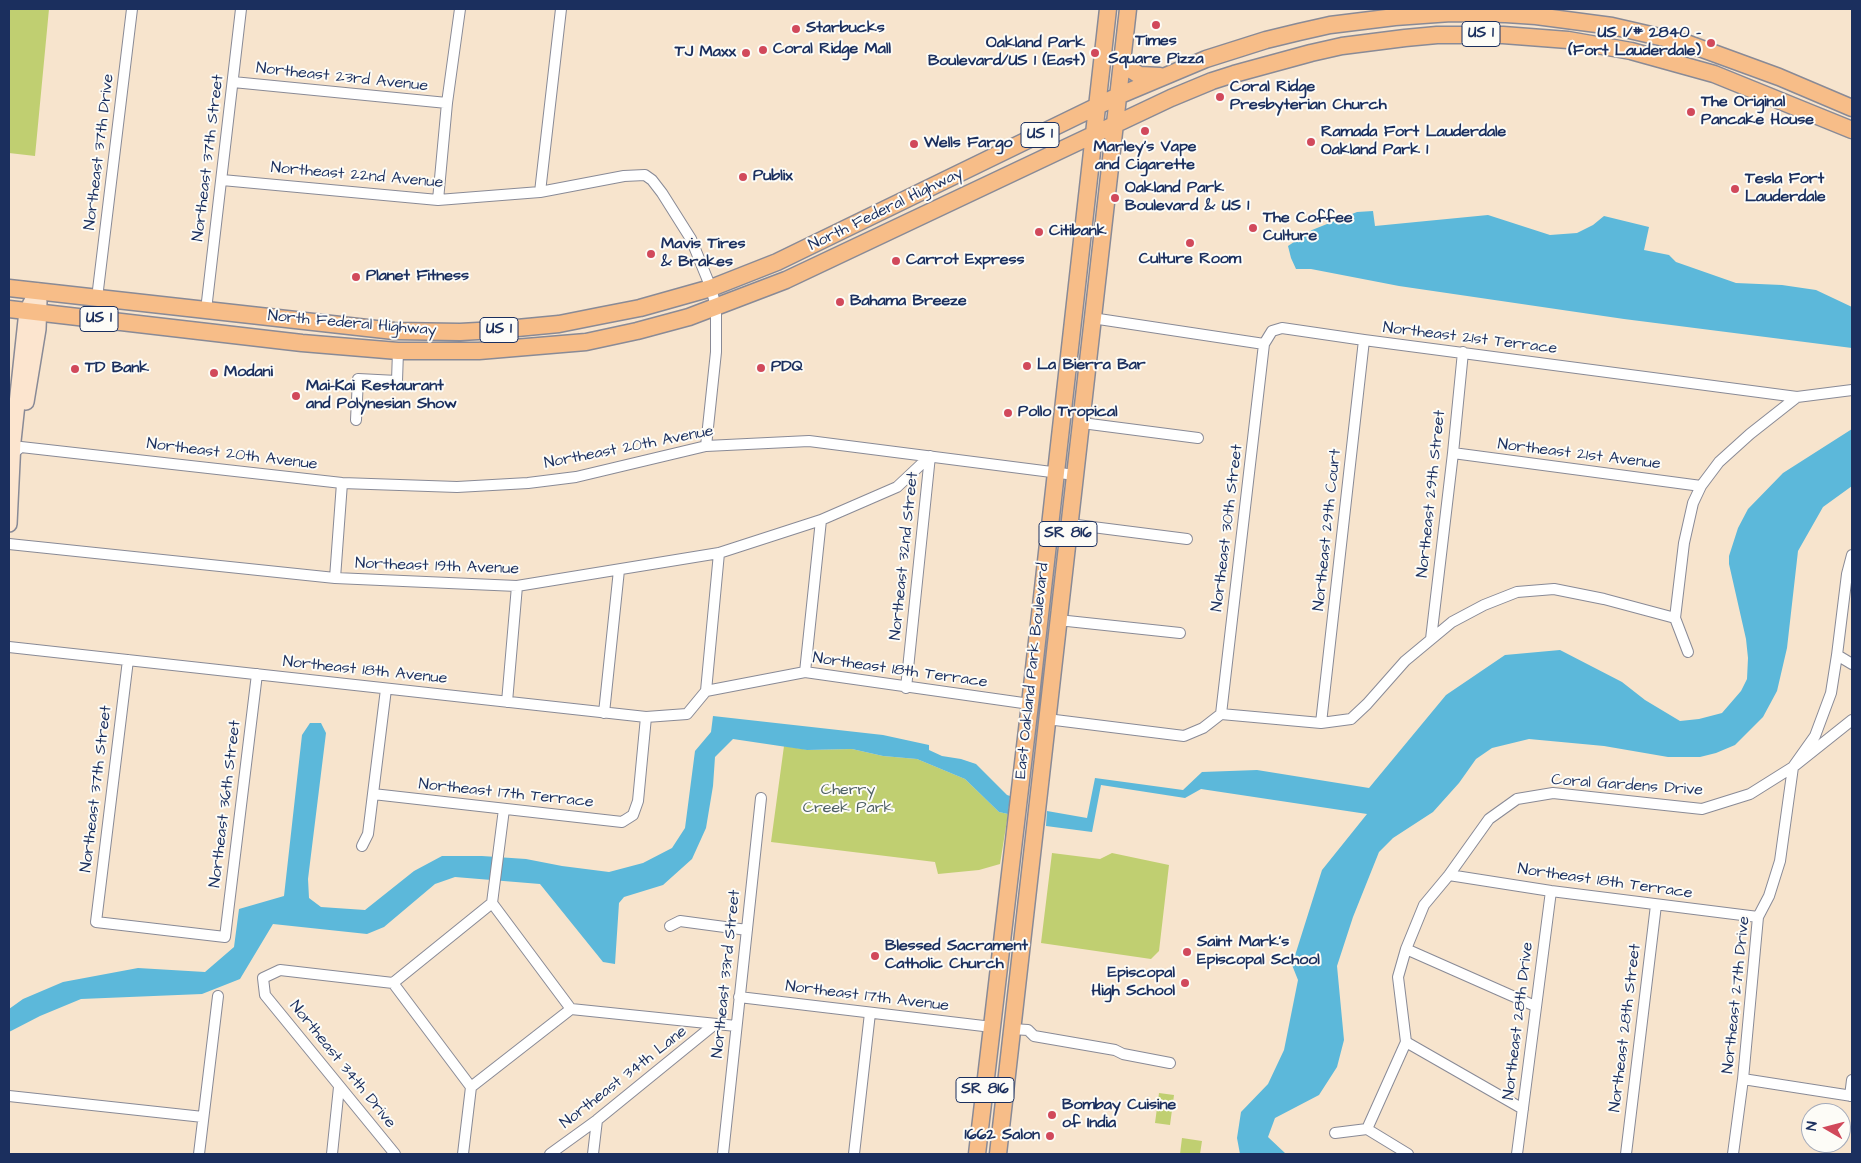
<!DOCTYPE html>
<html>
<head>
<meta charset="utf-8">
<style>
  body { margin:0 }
  #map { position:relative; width:1861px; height:1163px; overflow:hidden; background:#f7e4cd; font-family:"Architects Daughter",sans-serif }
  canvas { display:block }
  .frame { position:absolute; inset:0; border:10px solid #1b2f5e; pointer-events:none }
  .north { position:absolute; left:1801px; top:1103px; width:50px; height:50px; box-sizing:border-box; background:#fdfcf7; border:1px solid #a3aaba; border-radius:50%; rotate:278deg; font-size:14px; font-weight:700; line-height:20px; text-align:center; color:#1b2f5e }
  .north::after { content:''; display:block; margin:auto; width:18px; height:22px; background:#d1495b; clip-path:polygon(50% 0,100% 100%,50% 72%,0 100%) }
</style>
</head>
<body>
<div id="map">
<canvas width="1861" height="1163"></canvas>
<div class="frame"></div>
<div class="north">N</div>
</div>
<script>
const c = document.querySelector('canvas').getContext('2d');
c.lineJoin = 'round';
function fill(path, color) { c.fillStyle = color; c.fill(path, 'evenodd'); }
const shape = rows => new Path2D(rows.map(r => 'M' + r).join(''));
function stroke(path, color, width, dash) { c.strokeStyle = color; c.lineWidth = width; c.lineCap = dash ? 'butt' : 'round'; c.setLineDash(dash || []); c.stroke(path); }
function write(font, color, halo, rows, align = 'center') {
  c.font = font + ' "Architects Daughter",sans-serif'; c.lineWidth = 4; c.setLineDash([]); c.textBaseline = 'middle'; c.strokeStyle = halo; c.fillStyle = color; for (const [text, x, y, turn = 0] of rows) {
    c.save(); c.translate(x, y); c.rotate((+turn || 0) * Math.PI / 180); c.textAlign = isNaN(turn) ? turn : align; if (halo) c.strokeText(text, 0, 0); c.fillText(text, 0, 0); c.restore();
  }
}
const green = shape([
  [9,9,49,9,35,156,9,153],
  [784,746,809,750,852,749,883,756,917,759,965,779,999,812,1008,814,1000,864,979,870,938,874,935,862,771,842],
  [1052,853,1100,859,1112,853,1169,865,1159,951,1151,959,1041,943],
  [1159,1093,1174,1095,1170,1125,1155,1123],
  [1182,1138,1202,1141,1200,1154,1180,1154]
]);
const water = shape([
  [1373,211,1375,226,1488,215,1550,235,1577,233,1593,225,1604,216,1649,227,1644,250,1669,255,1676,262,1736,283,1782,285,1816,290,1852,307,1852,348,1624,319,1399,286,1311,269,1296,269,1291,258,1288,246,1312,230,1357,212],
  [1852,429,1852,486,1823,507,1798,551,1787,648,1777,691,1763,717,1735,745,1716,753,1700,757,1668,757,1604,746,1529,739,1492,748,1476,759,1459,783,1433,812,1393,838,1379,852,1353,917,1337,966,1344,1040,1337,1067,1319,1095,1275,1118,1268,1137,1286,1154,1240,1154,1237,1138,1241,1112,1268,1084,1284,1050,1298,980,1292,965,1322,870,1367,814,1201,789,1185,798,1101,785,1092,832,1046,826,1047,811,1087,818,1095,778,1183,790,1202,772,1257,770,1369,788,1446,695,1505,655,1560,650,1622,682,1645,700,1680,721,1699,719,1722,713,1741,691,1747,679,1748,658,1746,639,1729,564,1729,556,1738,528,1748,509,1783,473],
  [713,716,883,735,929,745,929,750,942,756,961,759,976,764,1007,795,1010,796,1008,814,999,812,965,779,917,759,883,756,852,749,807,750,733,739,715,757,713,786,706,828,692,859,663,885,624,897,619,903,615,964,603,962,540,884,455,877,435,884,384,927,367,934,273,924,240,979,202,994,81,999,40,1016,9,1032,9,1009,23,999,63,982,138,968,205,972,234,947,239,909,284,896,302,735,310,723,321,723,326,733,308,879,309,898,321,907,365,910,414,871,442,856,482,856,526,859,562,866,609,872,643,863,672,848,685,828,695,751,711,732]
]);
const street = shape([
  [233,82,447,103],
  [222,180,438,200,540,192,624,176,645,175,652,180,662,193,691,239,711,288,716,307,716,352,706,446],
  [540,192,561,9],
  [438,200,447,103,460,9],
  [97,298,132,9],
  [206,310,241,9],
  [1092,318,1264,344,1272,331,1282,328,1364,340,1797,397,1852,390],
  [356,420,358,379,397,381,398,351],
  [1082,423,1198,438],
  [1453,453,1701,486],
  [12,454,21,447,342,483,457,487,528,483,576,477,706,446,809,441,1075,475],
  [1069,524,1187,539],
  [9,544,335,578,517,586,719,553,821,520,897,487,930,456],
  [335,578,342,483],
  [1058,620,1180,633],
  [1431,639,1453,453,1463,352],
  [9,647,646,717,687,714,706,691],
  [1688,652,1675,618,1684,543,1693,503,1701,486,1719,462,1750,434,1797,397],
  [1837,655,1852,664],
  [128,660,96,922,225,937,257,674],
  [805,672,821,520],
  [906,688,930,456],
  [706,691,805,672,1030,704],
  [706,691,719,553],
  [507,702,517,586],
  [604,713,619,570],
  [1221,714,1264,344],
  [1047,719,1184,736,1203,728,1221,714,1321,723,1351,719,1367,704,1405,661,1452,622,1484,605,1517,592,1554,589,1604,599,1675,618],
  [1321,723,1364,340],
  [373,794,622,822,633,815,638,801,646,717],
  [362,846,368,834,386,689],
  [1449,875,1551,891,1758,917],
  [492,903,504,809],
  [670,926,680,921,747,930],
  [1406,949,1535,1006],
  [393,983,492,903,571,1009],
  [739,997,992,1027],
  [1012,1029,1028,1030,1034,1036,1115,1050,1123,1054,1170,1063],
  [1406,1042,1523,1109],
  [1743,1079,1852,1096],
  [9,1096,203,1117],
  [1850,1096,1852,1080],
  [1367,1129,1408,1154],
  [1335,1133,1367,1129,1406,1042,1398,977,1406,949,1424,905,1449,875,1489,819,1517,799,1553,793,1702,809,1750,794,1793,767,1852,720],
  [199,1154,218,996],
  [332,1154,339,1087],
  [395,1154,265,995,263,978,280,970,393,983,471,1087,571,1009,736,1026],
  [463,1154,471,1087],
  [550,1154,597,1120,715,1024],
  [593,1154,597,1120],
  [723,1154,761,798],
  [854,1154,870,1013],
  [1517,1154,1551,891],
  [1626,1154,1656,905],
  [1733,1154,1743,1079,1758,917,1769,896,1780,861,1793,767,1815,736,1831,693,1837,655,1847,574,1852,555]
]);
const secondary = shape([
  [26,402,38,329,39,301],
  [9,524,13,441,27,311,37,291]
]);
const primary = shape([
  [1122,59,1127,67,1139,75,1160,76],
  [9,288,394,331,460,332,496,330,559,324,599,316,640,308,711,288,777,262,1118,96,1206,59,1266,40,1299,32,1330,25,1395,17,1451,13,1506,14,1536,16,1612,26,1686,43,1779,77,1852,108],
  [9,309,302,343,398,351,479,351,586,342,637,331,689,317,786,280,1171,98,1212,81,1234,74,1311,53,1342,46,1405,38,1437,35,1503,35,1568,40,1631,51,1714,74,1852,130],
  [977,1154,1030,704,1108,9],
  [998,1154,1128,9]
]);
const markers = [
  [1156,25,5,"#d1495b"],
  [796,29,5,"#d1495b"],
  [1711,43,5,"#d1495b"],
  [763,50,5,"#d1495b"],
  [746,53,5,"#d1495b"],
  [1095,53,5,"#d1495b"],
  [1220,97,5,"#d1495b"],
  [1691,112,5,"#d1495b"],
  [1145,131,5,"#d1495b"],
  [1311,142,5,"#d1495b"],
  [914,144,5,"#d1495b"],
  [743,177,5,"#d1495b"],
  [1735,189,5,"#d1495b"],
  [1115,198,5,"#d1495b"],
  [1253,228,5,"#d1495b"],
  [1039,232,5,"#d1495b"],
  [1190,243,5,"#d1495b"],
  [651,254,5,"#d1495b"],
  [896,261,5,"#d1495b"],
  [356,277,5,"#d1495b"],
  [840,302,5,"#d1495b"],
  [1027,366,5,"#d1495b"],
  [761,368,5,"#d1495b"],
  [75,369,5,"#d1495b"],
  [214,373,5,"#d1495b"],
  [296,396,5,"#d1495b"],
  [1008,413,5,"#d1495b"],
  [1187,952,5,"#d1495b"],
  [875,956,5,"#d1495b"],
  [1185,983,5,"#d1495b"],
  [1052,1115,5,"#d1495b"],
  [1050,1136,5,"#d1495b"]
];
const shields = [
  [1481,34,38],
  [1040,135,38],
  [99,319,38],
  [499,330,38],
  [1068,534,58],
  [985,1090,58]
];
const shieldNames = [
  ["US 1",1481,34],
  ["US 1",1040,135],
  ["US 1",99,319],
  ["US 1",499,330],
  ["SR 816",1068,534],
  ["SR 816",985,1090]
];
const poiNames = [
  ["Starbucks",806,29],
  ["US 1/# 2840 -",1701,34,"right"],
  ["(Fort Lauderdale)",1701,52,"right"],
  ["Times",1156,42,"center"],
  ["Square Pizza",1156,60,"center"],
  ["Oakland Park",1085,44,"right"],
  ["Boulevard/US 1 (East)",1085,62,"right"],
  ["Coral Ridge Mall",773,50],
  ["TJ Maxx",736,53,"right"],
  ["Coral Ridge",1230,88],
  ["Presbyterian Church",1230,106],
  ["The Original",1701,103],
  ["Pancake House",1701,121],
  ["Ramada Fort Lauderdale",1321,133],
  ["Oakland Park 1",1321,151],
  ["Wells Fargo",924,144],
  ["Marley's Vape",1145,148,"center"],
  ["and Cigarette",1145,166,"center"],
  ["Publix",753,177],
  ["Tesla Fort",1745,180],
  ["Lauderdale",1745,198],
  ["Oakland Park",1125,189],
  ["Boulevard & US 1",1125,207],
  ["The Coffee",1263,219],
  ["Culture",1263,237],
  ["Citibank",1049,232],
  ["Mavis Tires",661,245],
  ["& Brakes",661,263],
  ["Culture Room",1190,260,"center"],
  ["Carrot Express",906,261],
  ["Planet Fitness",366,277],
  ["Bahama Breeze",850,302],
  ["La Bierra Bar",1037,366],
  ["PDQ",771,368],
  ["TD Bank",85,369],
  ["Modani",224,373],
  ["Mai-Kai Restaurant",306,387],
  ["and Polynesian Show",306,405],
  ["Pollo Tropical",1018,413],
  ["Saint Mark's",1197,943],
  ["Episcopal School",1197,961],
  ["Blessed Sacrament",885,947],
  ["Catholic Church",885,965],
  ["Episcopal",1175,974,"right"],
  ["High School",1175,992,"right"],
  ["Bombay Cuisine",1062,1106],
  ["of India",1062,1124],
  ["1662 Salon",1040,1136,"right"]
];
const streetNames = [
  ["Northeast 23rd Avenue",342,78,6],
  ["Northeast 37th Drive",100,152,-83],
  ["Northeast 37th Street",209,158,-83],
  ["Northeast 22nd Avenue",357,176,5],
  ["North Federal Highway",886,210,-26],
  ["North Federal Highway",352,324,5],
  ["Northeast 21st Terrace",1470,339,7],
  ["Northeast 20th Avenue",629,448,-11],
  ["Northeast 20th Avenue",232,455,7],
  ["Northeast 21st Avenue",1579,455,7],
  ["Northeast 29th Street",1432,494,-84],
  ["Northeast 30th Street",1228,528,-83],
  ["Northeast 29th Court",1328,530,-84],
  ["Northeast 32nd Street",905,556,-84],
  ["Northeast 19th Avenue",437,567,2],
  ["Northeast 18th Avenue",365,671,6],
  ["Northeast 18th Terrace",900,671,8],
  ["East Oakland Park Boulevard",1033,671,-84],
  ["Coral Gardens Drive",1627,786,4],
  ["Northeast 37th Street",97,789,-83],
  ["Northeast 17th Terrace",506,794,6],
  ["Northeast 36th Street",226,804,-83],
  ["Northeast 18th Terrace",1605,882,8],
  ["Northeast 33rd Street",727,974,-84],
  ["Northeast 27th Drive",1737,995,-84],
  ["Northeast 17th Avenue",867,997,7],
  ["Northeast 28th Drive",1519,1021,-83],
  ["Northeast 28th Street",1626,1028,-83],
  ["Northeast 34th Drive",342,1065,51],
  ["Northeast 34th Lane",624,1078,-38]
];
const parkNames = [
  ["Cherry",848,791],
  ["Creek Park",848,809]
];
fill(green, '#c0cf71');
fill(water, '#5cb8da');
stroke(street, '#898a96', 12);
stroke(secondary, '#898a96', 18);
stroke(primary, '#898a96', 19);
stroke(street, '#fff', 10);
stroke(secondary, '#fce5cf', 15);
stroke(primary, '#f7bd88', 16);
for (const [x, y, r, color] of markers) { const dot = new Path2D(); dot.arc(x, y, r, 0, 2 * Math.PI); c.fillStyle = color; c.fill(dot); stroke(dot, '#fdfcf7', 2); }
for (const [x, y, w] of shields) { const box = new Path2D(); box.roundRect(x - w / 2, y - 12.5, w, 25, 4); c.fillStyle = '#fdfcf7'; c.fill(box); stroke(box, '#1b2f5e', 1); }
write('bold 15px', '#1b2f5e', null, shieldNames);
write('bold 16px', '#1b2f5e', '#fdfcf7', poiNames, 'left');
write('16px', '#1b2f5e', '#fdfcf7', streetNames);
write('16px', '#4d5f64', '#fdfcf7', parkNames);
</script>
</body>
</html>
